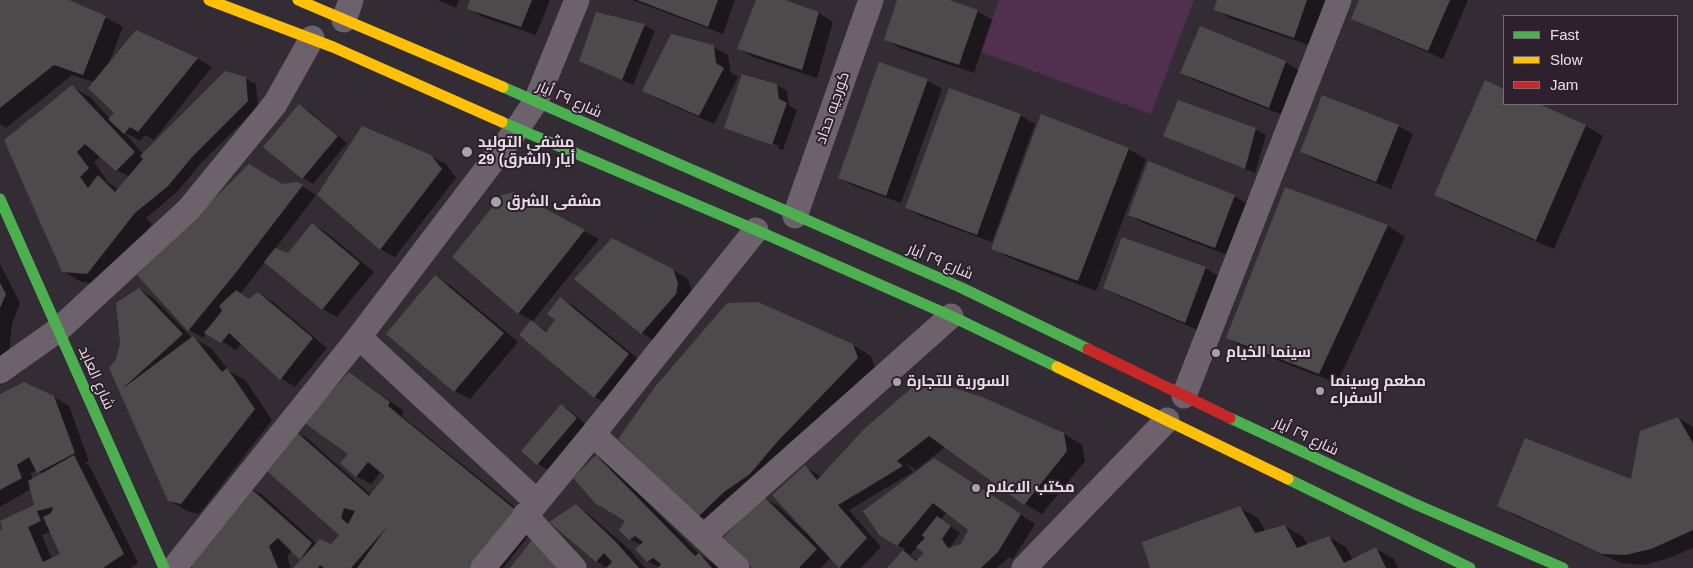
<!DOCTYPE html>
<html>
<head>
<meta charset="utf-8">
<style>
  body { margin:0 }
  #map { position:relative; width:1693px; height:568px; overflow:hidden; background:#342c34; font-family:Arial,sans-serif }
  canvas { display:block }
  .legend { position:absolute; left:1503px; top:15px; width:175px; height:90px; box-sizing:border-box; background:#2e202d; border:1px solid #796c78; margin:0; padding:6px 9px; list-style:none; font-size:15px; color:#e9dfe8 }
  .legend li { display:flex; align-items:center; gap:10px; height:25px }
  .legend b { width:25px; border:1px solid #796c78 }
</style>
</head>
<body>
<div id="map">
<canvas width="1693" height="568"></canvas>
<ul class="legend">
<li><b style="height:6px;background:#4caf50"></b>Fast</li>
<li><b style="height:6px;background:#ffc107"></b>Slow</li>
<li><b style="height:6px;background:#c62828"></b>Jam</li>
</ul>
</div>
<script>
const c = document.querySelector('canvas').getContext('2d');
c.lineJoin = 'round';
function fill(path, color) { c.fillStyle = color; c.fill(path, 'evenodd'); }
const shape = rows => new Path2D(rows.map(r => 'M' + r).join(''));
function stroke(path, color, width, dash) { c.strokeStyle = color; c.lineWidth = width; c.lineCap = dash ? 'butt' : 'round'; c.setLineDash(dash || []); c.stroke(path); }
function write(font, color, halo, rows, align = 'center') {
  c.font = font + ' Arial,Cairo,sans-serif'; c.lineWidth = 4; c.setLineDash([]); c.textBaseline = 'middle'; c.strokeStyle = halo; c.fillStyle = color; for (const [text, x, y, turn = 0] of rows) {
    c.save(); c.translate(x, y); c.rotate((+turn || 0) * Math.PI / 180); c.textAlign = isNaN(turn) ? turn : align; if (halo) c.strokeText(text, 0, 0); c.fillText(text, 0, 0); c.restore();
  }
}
const green = shape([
  [999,0,1194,0,1151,114,981,52]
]);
const shadow = shape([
  [0,0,67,0,105,17,123,27,109,63,136,32,198,59,212,67,154,140,145,135,140,141,124,132,143,154,245,78,256,84,258,107,202,162,178,191,146,218,152,224,105,284,81,282,63,271,72,87,90,97,110,119,116,114,94,82,72,75,6,128,0,124],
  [101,156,116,170,130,177,119,190,105,180,106,179,94,162],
  [438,0,459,0,456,8],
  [472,0,550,0,536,35,483,17,468,8],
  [632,0,735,0,723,34],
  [757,0,781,0,819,13,833,22,817,78,753,57,739,49],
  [899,0,945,0,977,11,992,20,974,73,900,48,885,39],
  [1218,0,1325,0,1309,45,1230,18,1215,9],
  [1360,0,1468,0,1443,59,1367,26,1352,18],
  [597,14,645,26,655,31,633,85,591,66],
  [714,47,728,55,731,73,738,77,714,124,658,99,644,90],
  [1285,62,1300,71,1283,115,1196,81,1182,73],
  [880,64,928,81,942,89,901,203,854,186,839,178],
  [1485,81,1504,90,1504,104,1536,104,1586,126,1603,136,1554,249,1453,205,1436,195],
  [777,85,787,91,789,106,797,110,783,150,778,148,779,146,735,130,735,132,726,127],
  [950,90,1021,116,1035,124,992,242,921,216,906,208],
  [299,106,309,111,347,143,313,184,303,178],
  [1398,126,1413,134,1391,189,1316,160,1301,152],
  [1255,129,1266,135,1255,173,1175,141,1165,135],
  [1128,149,1146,159,1096,291,1010,258,992,248],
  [430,156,446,164,456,178,395,257,380,249],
  [297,183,316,195,275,249,288,254,313,225,327,233,374,272,337,317,322,309,265,262,240,294,250,300,259,293,273,302,327,348,295,387,281,378,242,343,236,350,207,333,203,338,189,330,138,275,282,185],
  [1286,188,1388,226,1405,237,1337,383,1245,348,1228,338],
  [514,193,599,239,532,322,548,332,557,320,549,313,561,299,575,307,643,363,609,405,594,397,521,335,532,321,518,313,453,257,502,196],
  [1234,196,1249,205,1230,256,1144,223,1129,215],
  [0,264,20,303,12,324,9,351,0,368],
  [1205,268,1220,277,1200,331,1119,296,1105,287],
  [673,270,688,279,692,292,656,342,642,333,576,279],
  [436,277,450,285,518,342,470,399,455,391,388,334],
  [139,289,153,298,192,338,211,348,229,371,245,380,272,420,199,514,187,511,169,500,120,390,118,359],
  [853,345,871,356,875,368,714,524,699,516,655,389],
  [349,373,363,382,404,411,402,416,537,525,503,568,295,568,302,560,293,550,287,556,291,568,193,568,247,486,264,496,317,544,331,546,341,534,293,430,307,438,371,495,387,476,381,471,371,484,356,476,350,454,329,396],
  [0,396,54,397,69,406,89,461,85,463,89,465,138,563,130,568,0,568,0,531,36,506,31,489,0,507],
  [37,470,43,474,33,480,31,473],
  [51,531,61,555,52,559,42,535],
  [561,405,571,411,586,425,548,470,538,464,523,451],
  [1678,418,1693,427,1693,548,1669,558,1644,565,1621,563,1516,516,1498,505,1632,481],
  [866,428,1064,434,1082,445,1085,461,1042,514,1025,504,945,447,916,470,905,463,913,472,849,510,881,547,861,568,842,568,831,557,821,568,754,568,764,498,778,506,805,532,807,531,805,467,821,477],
  [596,456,610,465,699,554,713,563,718,568,660,568,647,561,641,545,630,539,627,521],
  [948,468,1035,524,1013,559,1009,557,997,568,888,568,905,549,897,545],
  [947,512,970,530,962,545,953,548,951,546,960,533,941,519],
  [918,546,926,553,918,561,910,555],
  [576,506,586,512,630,550,645,568,607,568,596,561],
  [1240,508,1258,518,1266,532,1285,526,1303,537,1308,545,1329,537,1346,547,1353,560,1376,549,1394,559,1398,568,1151,568]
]);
const building = shape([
  [0,0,69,0,106,16,83,75,54,65,0,108],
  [470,0,532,0,521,27,467,9],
  [637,0,718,0,708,27],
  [756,0,785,0,819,12,802,70,737,49],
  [897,0,949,0,978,10,959,65,884,40],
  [1217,0,1307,0,1294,38,1214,10],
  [1359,0,1450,0,1428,51,1351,19],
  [596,12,645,24,622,80,579,61],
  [1200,26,1286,61,1269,108,1180,73],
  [136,30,198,58,138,132,130,127,124,134,108,119,114,113,88,88],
  [671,34,714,45,716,63,724,68,699,116,642,91],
  [879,62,928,79,886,196,838,178],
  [225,71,246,77,248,101,192,157,168,186,135,213,87,274,62,272,4,140,72,85,135,152,116,171,85,144,77,152,89,168,80,177,88,188,98,175,115,192,143,159,140,156],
  [742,74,777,84,779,99,787,103,772,145,724,128],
  [1485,80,1504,89,1504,104,1539,104,1586,125,1536,240,1434,195],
  [949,88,1021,114,977,235,905,208],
  [1322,95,1399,125,1376,182,1300,152],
  [1178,100,1256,128,1245,169,1163,136],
  [299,104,338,136,302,179,263,147],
  [1041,114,1129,148,1078,281,991,249],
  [362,126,431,155,442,169,380,250,317,195],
  [1148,161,1235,195,1215,248,1128,215],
  [249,164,282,184,297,182,303,185,234,275,188,331,137,275],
  [1285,187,1388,225,1319,374,1226,338],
  [514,192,585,230,518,314,452,257,502,195],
  [312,223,360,263,322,310,264,262,275,248,288,253],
  [1122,237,1206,267,1185,323,1103,288],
  [612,238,673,269,678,283,676,294,641,334,574,279],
  [435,275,504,333,454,392,386,334],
  [0,283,6,294,0,308],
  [139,288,183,334,122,389,193,336,222,372,227,368,255,409,181,504,168,501,109,368,116,359,120,343,116,303],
  [236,290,249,299,258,292,313,338,280,380,229,333,221,343,204,333,222,311,219,306],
  [560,297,629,354,594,398,519,335,531,320,546,332,555,320,547,314],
  [758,302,853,344,858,358,777,442,750,474,724,492,698,517,618,439,654,388,727,303],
  [349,372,390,402,388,406,523,516,482,568,357,568,387,527,351,568,324,568,320,565,318,568,293,568,320,539,331,544,339,535,260,465,292,428,369,496,385,476,368,462,356,477,340,463,348,454,299,419,329,394],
  [344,508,355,511,348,524,341,518],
  [923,378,982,397,1064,433,1067,451,1024,505,929,436,897,461,903,466,838,505,867,538,839,568,772,495,805,465,817,480,865,428],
  [24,382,54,396,75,453,37,473,29,457,17,465,22,478,0,490,0,394],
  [561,404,577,418,537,465,521,451],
  [1678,417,1693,443,1693,530,1651,549,1625,555,1602,554,1497,506,1525,438,1631,479,1640,431],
  [74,455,124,554,103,568,0,568,0,530,2,529,0,521,34,505,28,481],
  [53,507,51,513,43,517,60,554,43,562,28,527,41,521,37,511],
  [596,455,695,556,699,553,712,568,658,568,661,564,653,558,647,562,635,549,643,542,635,536,629,540,619,530,625,521,595,503,573,478],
  [934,458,1021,514,998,552,981,568,887,568,903,550,916,561,924,553,916,547,925,538,922,535,937,516,951,526,942,539,948,548,961,544,968,530,933,503,897,546,879,535,863,511],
  [247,485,312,543,300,560,278,538,269,546,278,568,192,568,188,556],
  [763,496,817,549,799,568,752,568,722,539],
  [576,504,615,541,639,568,606,568,612,562,604,553,596,562,549,522],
  [1240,506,1255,533,1285,525,1297,548,1329,536,1344,563,1376,547,1386,568,1150,568,1142,542],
  [535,536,563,568,510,568]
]);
const street = shape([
  [344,20,351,0],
  [795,216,871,0],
  [359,337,537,502],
  [0,371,58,330,189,209,275,104,312,38],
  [1184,396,1339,0],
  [593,434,737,568],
  [525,515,574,568],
  [704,536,951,316],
  [174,568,359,337,517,129,536,101,577,0],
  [483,568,593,434,756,230],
  [1024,568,1167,420]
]);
const fast = shape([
  [503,87,962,288,1088,349],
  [502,122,756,230,951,316,1057,367],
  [0,199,164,568],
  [1230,418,1415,504,1563,568],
  [1288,479,1470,568]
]);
const slow = shape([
  [209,0,333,47,502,122],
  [298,0,503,87],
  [1057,367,1288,479]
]);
const jam = shape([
  [1088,349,1230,418]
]);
const markers = [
  [467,152,6,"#aaa0a9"],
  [496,202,6,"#aaa0a9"],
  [1216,353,5,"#aaa0a9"],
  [897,382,5,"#aaa0a9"],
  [1320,391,5,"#aaa0a9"],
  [976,488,5,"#aaa0a9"]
];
const streetNames = [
  ["شارع ٢٩ أيار",569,100,24],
  ["كورجيه حداد",833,108,-71],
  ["شارع ٢٩ أيار",940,262,23],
  ["شارع العابد",96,378,66],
  ["شارع ٢٩ أيار",1306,437,25]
];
const poiNames = [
  ["مشفى التوليد",478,143],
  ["29 أيار (الشرق)",478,160],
  ["مشفى الشرق",507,202],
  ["سينما الخيام",1226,353],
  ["السورية للتجارة",907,382],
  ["مطعم وسينما",1330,382],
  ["السفراء",1330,399],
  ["مكتب الاعلام",986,488]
];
fill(green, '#512f4f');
fill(shadow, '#0007');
fill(building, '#4c4a4a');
stroke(street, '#6d626b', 25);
stroke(fast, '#4caf50', 11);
stroke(slow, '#ffc107', 11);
stroke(jam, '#c62828', 11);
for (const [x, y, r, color] of markers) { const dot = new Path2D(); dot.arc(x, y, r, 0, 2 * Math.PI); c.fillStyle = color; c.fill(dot); stroke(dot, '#2e202d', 2); }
write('15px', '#e9dfe8', '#2e202d', streetNames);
write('bold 15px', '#e9dfe8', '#2e202d', poiNames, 'left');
</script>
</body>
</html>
